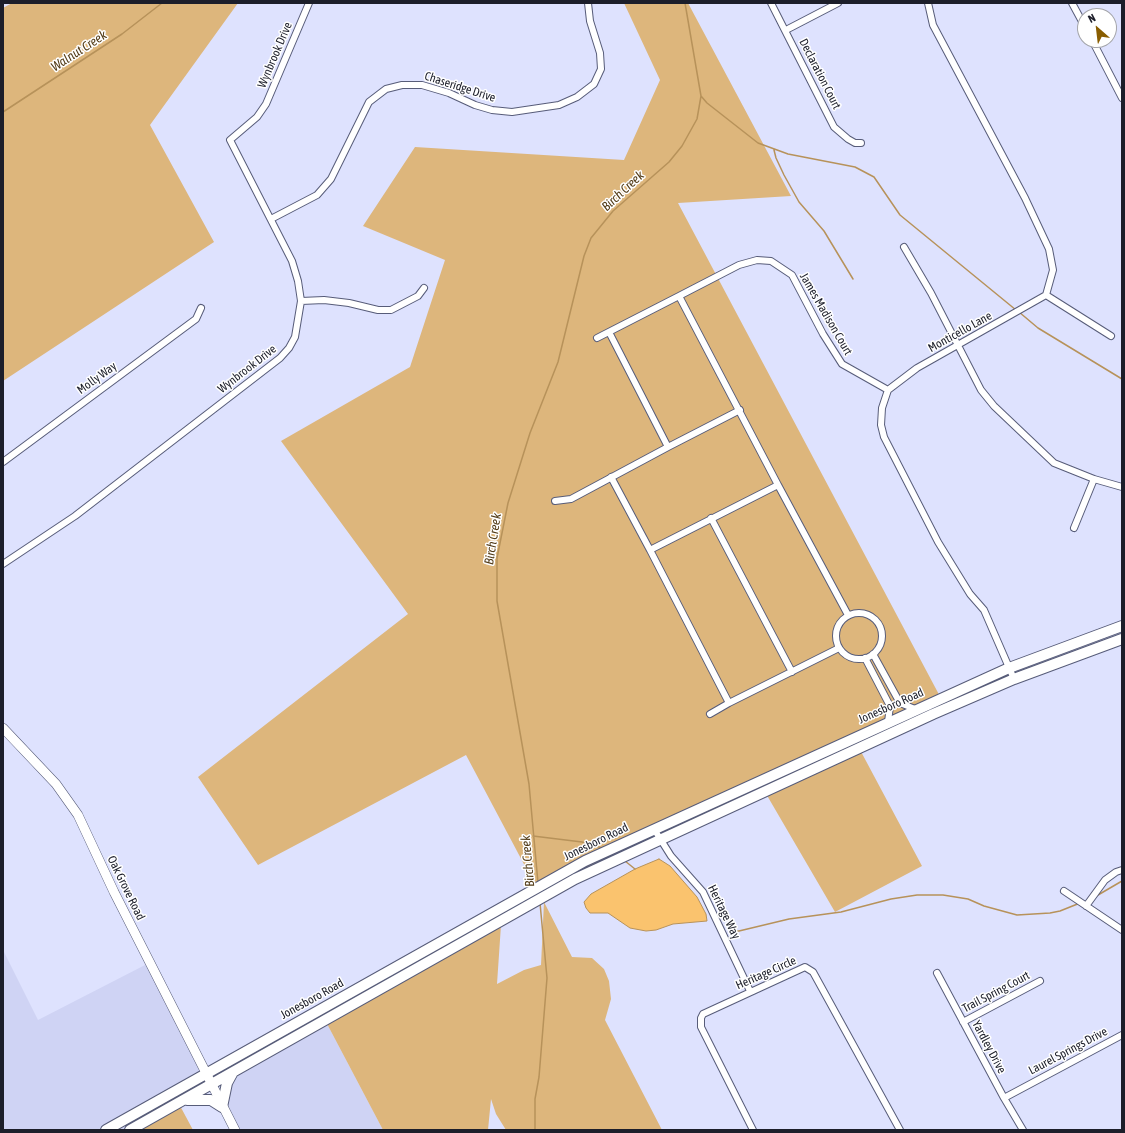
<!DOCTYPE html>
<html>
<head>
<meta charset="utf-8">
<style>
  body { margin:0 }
  #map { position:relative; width:1125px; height:1133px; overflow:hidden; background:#dee2fe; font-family:"Asap Condensed",sans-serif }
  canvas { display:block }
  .frame { position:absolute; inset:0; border:4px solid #1c1e2a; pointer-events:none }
  .north { position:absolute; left:1077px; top:8px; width:40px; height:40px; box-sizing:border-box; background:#fff; border:1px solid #a4a5aa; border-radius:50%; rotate:332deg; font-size:11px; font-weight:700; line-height:16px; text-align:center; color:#1c1e2a }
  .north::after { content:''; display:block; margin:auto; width:14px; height:18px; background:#895d00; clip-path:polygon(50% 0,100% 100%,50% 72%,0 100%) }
</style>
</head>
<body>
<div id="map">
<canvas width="1125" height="1133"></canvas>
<div class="frame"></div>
<div class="north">N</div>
</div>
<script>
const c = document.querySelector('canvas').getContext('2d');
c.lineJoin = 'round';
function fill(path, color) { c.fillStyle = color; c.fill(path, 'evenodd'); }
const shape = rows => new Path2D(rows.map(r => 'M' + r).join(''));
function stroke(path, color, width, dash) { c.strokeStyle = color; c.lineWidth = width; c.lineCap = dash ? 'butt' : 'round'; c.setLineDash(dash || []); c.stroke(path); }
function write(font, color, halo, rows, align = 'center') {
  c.font = font + ' "Asap Condensed",sans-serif'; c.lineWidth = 3; c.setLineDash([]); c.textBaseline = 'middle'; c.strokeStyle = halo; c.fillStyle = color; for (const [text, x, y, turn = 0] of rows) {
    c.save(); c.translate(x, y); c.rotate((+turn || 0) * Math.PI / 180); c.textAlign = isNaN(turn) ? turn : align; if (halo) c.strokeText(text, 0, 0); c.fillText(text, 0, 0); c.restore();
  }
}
const built = shape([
  [3,950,38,1020,147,964,214,1082,325,1020,383,1130,239,1130,214,1082,127,1130,3,1130]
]);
const green = shape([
  [12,3,238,3,150,125,214,242,3,381,3,8],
  [624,3,688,3,791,196,678,203,944,704,858,746,922,866,835,912,758,780,544,902,572,957,592,958,604,969,609,981,611,999,605,1020,662,1130,506,1130,496,1114,491,1099,488,1130,383,1130,325,1020,501,925,497,984,524,970,541,965,544,902,466,755,258,865,198,777,408,614,281,441,410,367,445,260,363,226,415,147,624,160,660,80],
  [178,1102,193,1130,127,1130]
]);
const water = shape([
  [659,859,670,866,697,897,706,914,707,921,673,924,656,930,646,931,630,928,608,913,590,913,586,908,584,902,591,894,635,869,659,859]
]);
const stream = shape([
  [701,96,707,103,758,143,788,154,855,167,874,177,900,215,1016,310],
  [3,112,122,34,162,3],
  [774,150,776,158,784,175,799,202,824,231,853,279],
  [1019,312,1038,328,1122,379],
  [533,836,582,842,602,848],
  [625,861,635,869],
  [538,883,529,784,497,601,497,558,508,503,530,433,558,362,584,256,591,238,613,211,669,162,682,146,697,119,701,96,685,3],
  [1098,895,1122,881],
  [730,931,739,931,789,919,841,912,891,899,917,895,943,895,968,899,984,906,1017,915,1050,913,1060,911,1080,903],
  [535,1130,535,1099,539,1077,547,978,540,903]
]);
const street = shape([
  [771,3,834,127,848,139,855,143,861,143],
  [928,3,933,25,1025,198,1049,249,1053,270,1046,295,917,368,888,390,882,408,881,425,884,437,938,542,970,594,984,610,1014,679],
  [1072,3,1085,27],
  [786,30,838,3],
  [1092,40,1122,98],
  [271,219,317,195,331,179,369,102,386,89,402,85,422,85,449,93,475,105,492,110,512,112,559,105,577,97,594,84,601,69,600,53,590,21,588,3],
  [904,247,931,293,981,390,994,406,1054,463,1094,479,1122,487],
  [1046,295,1111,336],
  [679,296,739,265,757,260,771,261,792,275,823,334,842,364,888,390],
  [301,301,324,300,349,303,378,310,391,310,418,296,424,288],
  [609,332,668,447,740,410],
  [597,338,679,296,778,485],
  [3,462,196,319,201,308],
  [611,477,650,550],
  [555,501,571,499,668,447],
  [711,518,792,672],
  [1074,528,1094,479],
  [3,564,75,516,280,358,289,348,295,337,301,301,298,281,292,261,230,140,257,117,266,104,309,3],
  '836 636a23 23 0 1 1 46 0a23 23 0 1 1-46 0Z',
  [839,648,729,703,650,550,778,485,848,615],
  [873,654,900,703,915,709],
  [865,658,890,706,888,722],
  [710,714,729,703],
  [654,829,671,856,703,892,750,991],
  [1064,891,1122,930],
  [1086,906,1105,880,1116,872,1122,870],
  [937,973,1004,1098,1023,1130],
  [963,1022,1040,981],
  [1004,1098,1122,1035],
  [753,1130,701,1027,701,1018,703,1014,805,967,813,972,900,1130]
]);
const secondary = shape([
  [3,728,56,784,78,815,114,892,235,1130]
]);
const primary = shape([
  [187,1100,211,1100,222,1107,227,1083,233,1072],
  [106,1130,585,861,1009,668,1122,626],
  [130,1130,575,879,933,714,1014,679,1122,639]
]);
const streetNames = [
  ["Wynbrook Drive",275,55,-67],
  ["Declaration Court",820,74,63],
  ["Chaseridge Drive",460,87,18],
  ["James Madison Court",826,314,60],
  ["Monticello Lane",960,332,-29],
  ["Wynbrook Drive",247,369,-38],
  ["Molly Way",97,378,-36],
  ["Jonesboro Road",891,706,-24],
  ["Jonesboro Road",596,842,-26],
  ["Oak Grove Road",126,888,64],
  ["Heritage Way",724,912,64],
  ["Heritage Circle",766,973,-24],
  ["Trail Spring Court",996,992,-28],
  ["Jonesboro Road",312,999,-29],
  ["Yardley Drive",989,1047,62],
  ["Laurel Springs Drive",1068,1051,-28]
];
const waterNames = [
  ["Walnut Creek",79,51,-33],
  ["Birch Creek",623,191,-43],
  ["Birch Creek",493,539,-81],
  ["Birch Creek",528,861,-95]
];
fill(built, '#cfd3f4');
fill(green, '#ddb67c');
fill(water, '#fac36e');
stroke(water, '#b7925a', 1);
stroke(stream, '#b7925a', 1.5);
stroke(street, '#575c79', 8);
stroke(secondary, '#575c79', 10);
stroke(primary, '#575c79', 12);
stroke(street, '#fff', 6);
stroke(secondary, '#fff', 9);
stroke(primary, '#fff', 10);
write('12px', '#1c1e2a', '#fff', streetNames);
write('italic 13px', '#523b17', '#fff', waterNames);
</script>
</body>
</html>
